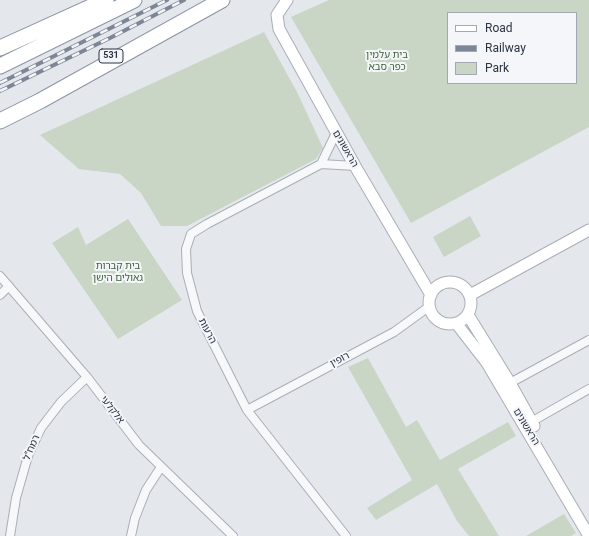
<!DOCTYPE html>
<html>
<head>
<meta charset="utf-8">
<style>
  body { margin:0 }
  #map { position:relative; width:589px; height:536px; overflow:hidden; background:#e4e7ec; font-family:Roboto,sans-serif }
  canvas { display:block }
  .legend { position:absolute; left:447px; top:12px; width:130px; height:72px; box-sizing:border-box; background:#f4f6f9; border:1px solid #a4a8b1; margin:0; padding:5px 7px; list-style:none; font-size:12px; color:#2b3445 }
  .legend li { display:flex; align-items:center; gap:8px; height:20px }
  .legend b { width:20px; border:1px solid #a4a8b1 }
</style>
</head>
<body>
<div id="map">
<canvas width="589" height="536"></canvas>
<ul class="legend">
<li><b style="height:5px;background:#fff"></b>Road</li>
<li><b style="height:5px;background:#7d8696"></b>Railway</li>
<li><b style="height:11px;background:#c9d6c5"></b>Park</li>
</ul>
</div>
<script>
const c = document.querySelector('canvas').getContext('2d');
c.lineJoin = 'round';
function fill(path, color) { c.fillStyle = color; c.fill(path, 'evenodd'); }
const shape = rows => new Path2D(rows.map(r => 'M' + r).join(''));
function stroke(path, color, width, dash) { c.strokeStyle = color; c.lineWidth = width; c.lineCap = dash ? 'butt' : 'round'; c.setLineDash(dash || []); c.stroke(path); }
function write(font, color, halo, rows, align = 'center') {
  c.font = font + ' Roboto,"Noto Sans Hebrew",sans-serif'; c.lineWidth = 4; c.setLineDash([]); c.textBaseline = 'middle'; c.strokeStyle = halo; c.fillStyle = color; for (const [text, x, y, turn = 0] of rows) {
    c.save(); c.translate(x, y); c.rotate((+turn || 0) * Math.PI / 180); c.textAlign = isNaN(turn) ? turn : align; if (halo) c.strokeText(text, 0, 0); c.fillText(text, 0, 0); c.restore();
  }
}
const green = shape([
  [329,0,589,0,589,127,411,223,291,17],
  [448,13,576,13,576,83,448,83],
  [264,32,298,94,323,148,316,159,187,226,161,226,141,193,120,174,79,169,40,135],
  [470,216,481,236,444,257,433,237],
  [128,219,182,300,118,339,52,243,78,227,86,245],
  [368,358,406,427,417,420,440,460,508,422,516,436,458,469,499,536,469,536,457,521,437,484,376,520,367,508,412,480,348,367],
  [564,514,576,533,571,536,526,536]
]);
const street = shape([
  [321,164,336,133],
  [0,276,87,377,139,445,233,536],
  [0,295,9,286],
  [510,383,589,340],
  [247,410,394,332,430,306],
  [531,422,589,389],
  [10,536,16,498,28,456,41,428,61,402,87,377],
  [131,536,135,518,146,490,161,467],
  [346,536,247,410,197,311,187,273,186,249,191,234,207,224,321,164,355,166]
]);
const secondary = shape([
  [287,0,277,15,279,29,355,166,431,295],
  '429 303a21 21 0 1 1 42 0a21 21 0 1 1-42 0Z',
  [470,295,589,230],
  [468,315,510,383,534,426],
  [456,323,487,363,589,536]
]);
const highway = shape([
  [0,48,106,0],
  [0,66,134,0],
  [0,121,40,101,222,0]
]);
const rail = shape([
  [0,83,167,0],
  [0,91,110,38,184,0]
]);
const shields = [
  [111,56,24]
];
const shieldNames = [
  ["531",111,56]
];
const parkNames = [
  ["בית עלמין",387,55],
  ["כפר סבא",387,67],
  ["בית קברות",118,266],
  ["גאולים הישן",118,278]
];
const streetNames = [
  ["הראשונים",345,149,60],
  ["הרעות",207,331,62],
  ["רופין",340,360,-28],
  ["אלקלעי",112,410,52],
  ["הראשונים",526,427,59],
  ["רמח\"ל",32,448,-67]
];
fill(green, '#c9d6c5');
stroke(street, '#a9aeb7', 10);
stroke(secondary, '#a9aeb7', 13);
stroke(highway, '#8b94a3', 17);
stroke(street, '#f7f8fa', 8);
stroke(secondary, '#fff', 11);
stroke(highway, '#fff', 15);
stroke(rail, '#7d8696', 4);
stroke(rail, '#f4f6f9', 2.5, [8]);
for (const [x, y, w] of shields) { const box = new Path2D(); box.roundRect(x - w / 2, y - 7, w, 14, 3); c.fillStyle = '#f4f6f9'; c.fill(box); stroke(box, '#2b3445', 1); }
write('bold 9px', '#2b3445', null, shieldNames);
write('10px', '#3f6138', '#f4f6f9', parkNames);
write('10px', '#2b3445', '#f4f6f9', streetNames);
</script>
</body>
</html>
